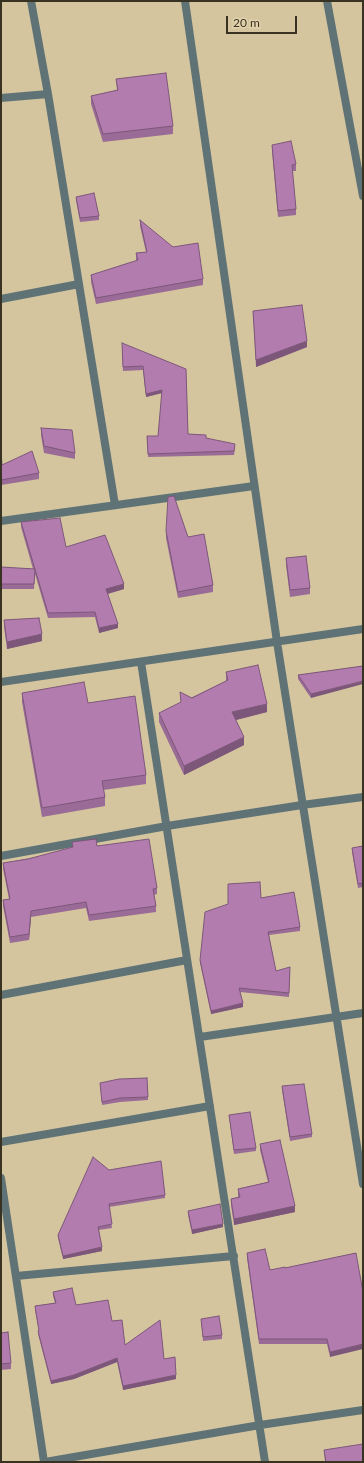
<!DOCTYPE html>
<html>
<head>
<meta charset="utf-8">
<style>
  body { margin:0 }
  #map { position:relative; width:364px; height:1463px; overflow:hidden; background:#d4c59f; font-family:Lato,sans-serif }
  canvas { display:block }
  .frame { position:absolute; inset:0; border:2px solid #383223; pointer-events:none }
  .scale { position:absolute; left:226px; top:16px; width:71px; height:18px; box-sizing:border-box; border:2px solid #383223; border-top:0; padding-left:5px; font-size:12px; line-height:14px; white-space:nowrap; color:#383223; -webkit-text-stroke:3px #e1d2ab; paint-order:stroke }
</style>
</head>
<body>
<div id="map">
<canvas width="364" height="1463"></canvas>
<div class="frame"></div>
<div class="scale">20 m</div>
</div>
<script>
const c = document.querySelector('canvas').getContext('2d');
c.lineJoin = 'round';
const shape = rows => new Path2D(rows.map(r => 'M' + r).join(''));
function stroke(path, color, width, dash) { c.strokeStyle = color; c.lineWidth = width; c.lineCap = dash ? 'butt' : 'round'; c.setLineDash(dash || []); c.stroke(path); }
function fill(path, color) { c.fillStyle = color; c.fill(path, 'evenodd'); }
const street = shape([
  [31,1,48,94,115,505],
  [185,1,277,642,363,1184],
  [327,1,363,196],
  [1,98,48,94],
  [1,299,79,284],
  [1,521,254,486],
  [141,662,265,1462],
  [1,682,363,629],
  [1,856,167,826,302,805,363,797],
  [1,995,187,960],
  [200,1037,363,1013],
  [1,1142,210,1106],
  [1,1178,44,1462],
  [16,1276,234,1256],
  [45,1462,260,1425,363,1410]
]);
const wall = shape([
  [116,79,173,126,173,134,103,142,91,104,91,96,117,90],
  [272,145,296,164,296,171,292,171,296,209,296,215,278,217,272,151],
  [76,197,99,216,99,220,80,222,76,200],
  [140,220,203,279,203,285,96,304,91,282,91,275,136,261,136,253,146,252,140,226],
  [253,311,307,347,256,367],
  [122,347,186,369,188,434,206,438,235,448,234,455,148,457,147,436,158,436,162,393,146,397,143,370,123,371],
  [41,428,75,453,75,459,44,453,41,435],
  [1,451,2,465,39,473,39,479,1,485],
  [21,522,66,547,124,589,108,594,118,628,99,633,95,617,48,618,35,574,34,589,1,589,1,567,33,569,21,527],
  [166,531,188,537,213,585,213,592,178,598,166,538],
  [286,558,310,588,310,594,290,597,286,565],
  [4,620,42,641,7,649,4,627],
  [363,666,311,698,298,679,298,675],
  [226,672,267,712,236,720,244,745,184,775,159,722,159,713,226,681],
  [22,693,88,703,146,775,146,784,103,790,105,797,105,806,42,817,22,702],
  [97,846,157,888,157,894,154,895,156,906,156,912,89,921,86,908,31,917,29,940,10,943,3,906,3,900,9,899,3,869,3,863],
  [363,846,363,887,358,888,352,852,352,848],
  [261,898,300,927,300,931,269,935,276,971,290,971,289,997,240,992,243,1007,211,1014,200,963,200,960],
  [147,1078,148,1100,120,1102,102,1105,100,1083],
  [282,1086,312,1134,312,1137,290,1141,282,1090],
  [229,1115,256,1148,256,1151,234,1154],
  [260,1144,295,1212,234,1225,231,1205,231,1199,238,1197,238,1189,268,1182,260,1150],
  [109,1170,165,1195,165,1198,109,1207,112,1228,99,1230,102,1251,63,1259,58,1238,58,1235],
  [188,1211,223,1227,192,1234,188,1215],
  [247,1253,270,1270,285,1268,356,1253,330,1357,327,1344,259,1344,247,1258],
  [53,1292,76,1305,112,1321,125,1345,164,1359,176,1379,123,1390,117,1362,74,1379,51,1384,38,1334,39,1331,35,1310,35,1306,55,1303,53,1296],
  [201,1319,222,1335,222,1339,203,1341],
  [1,1333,11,1363,11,1369,1,1370],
  [324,1450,363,1462,325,1462]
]);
const shadedWall = shape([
  [307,341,307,347,256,367,256,360],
  [162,390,162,393,146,397,146,394],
  [124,584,124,589,106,594,106,589],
  [118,624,118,628,99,633,99,628],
  [42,634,42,641,7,649,7,642],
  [363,681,363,684,311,698,311,694],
  [267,704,267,712,232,721,232,712],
  [244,737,244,745,184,775,184,766],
  [31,911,31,917,29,940,29,934],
  [243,1003,243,1007,211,1014,211,1011],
  [295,1206,295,1212,234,1225,234,1219],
  [223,1224,223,1227,192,1234,192,1230],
  [102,1247,102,1251,63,1259,63,1256],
  [363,1344,363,1349,330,1357,330,1352],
  [117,1358,117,1362,74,1379,51,1384,51,1381],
  [176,1375,176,1379,123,1390,123,1386]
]);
const building = shape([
  [166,73,173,126,103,134,91,96,118,90,116,79,166,73],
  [291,141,296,164,292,165,296,209,278,211,272,145,291,141],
  [94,193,99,216,80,218,76,197,94,193],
  [140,220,173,247,198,243,203,279,96,298,91,275,138,260,136,253,147,252,140,220],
  [302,305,307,341,256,360,253,311,302,305],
  [122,343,186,369,188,434,206,435,206,438,235,444,234,451,148,454,147,436,158,436,162,390,146,394,143,366,123,367,122,343],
  [41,428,72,430,75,453,44,446,41,428],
  [1,451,2,465,32,451,39,473,1,480,1,451],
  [174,496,188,537,204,534,213,585,178,592,166,531,168,497,174,496],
  [60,518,66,547,105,535,124,584,106,589,118,624,99,628,95,612,48,613,21,522,60,518],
  [306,556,310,588,290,590,286,558,306,556],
  [1,567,35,569,34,584,1,584,1,567],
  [39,618,42,634,7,642,4,620,39,618],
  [258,665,267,704,232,712,244,737,184,766,159,713,181,702,180,692,192,698,228,680,226,672,258,665],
  [363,666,363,681,311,694,298,675,363,666],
  [84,682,88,703,135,696,146,775,102,781,105,797,42,808,22,693,84,682],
  [96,839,97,846,149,839,157,888,153,889,156,906,89,915,86,902,31,911,29,934,10,937,3,900,10,899,3,863,28,859,73,847,72,842,96,839],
  [363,846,363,883,358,884,352,848,363,846],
  [260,882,261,898,294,892,300,927,268,932,276,971,290,967,289,993,239,988,243,1003,211,1011,200,960,205,912,228,904,228,884,260,882],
  [147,1078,148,1097,120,1098,102,1102,100,1083,119,1079,147,1078],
  [304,1084,312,1134,290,1137,282,1086,304,1084],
  [250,1112,256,1148,234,1150,229,1115,250,1112],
  [280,1140,295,1206,234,1219,231,1199,240,1197,238,1189,269,1182,260,1144,280,1140],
  [93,1157,109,1170,161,1161,165,1195,109,1204,112,1224,98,1227,102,1247,63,1256,58,1235,93,1157],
  [220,1204,223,1224,192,1230,188,1211,220,1204],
  [265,1249,270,1270,285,1267,285,1268,356,1253,363,1292,363,1344,330,1352,327,1339,259,1339,247,1253,265,1249],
  [72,1288,76,1305,108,1300,112,1321,122,1320,125,1345,160,1320,164,1359,175,1357,176,1375,123,1386,117,1358,74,1375,51,1381,38,1331,39,1331,35,1306,56,1303,53,1292,72,1288],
  [219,1316,222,1335,203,1337,201,1319,219,1316],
  [8,1332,11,1363,1,1364,1,1333,8,1332],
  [363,1444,363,1462,326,1462,324,1450,363,1444]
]);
stroke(street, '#5f7376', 8);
fill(wall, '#9a6b96');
fill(shadedWall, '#7d577a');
fill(building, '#b37cae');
stroke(building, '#7d577a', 1);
</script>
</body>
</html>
